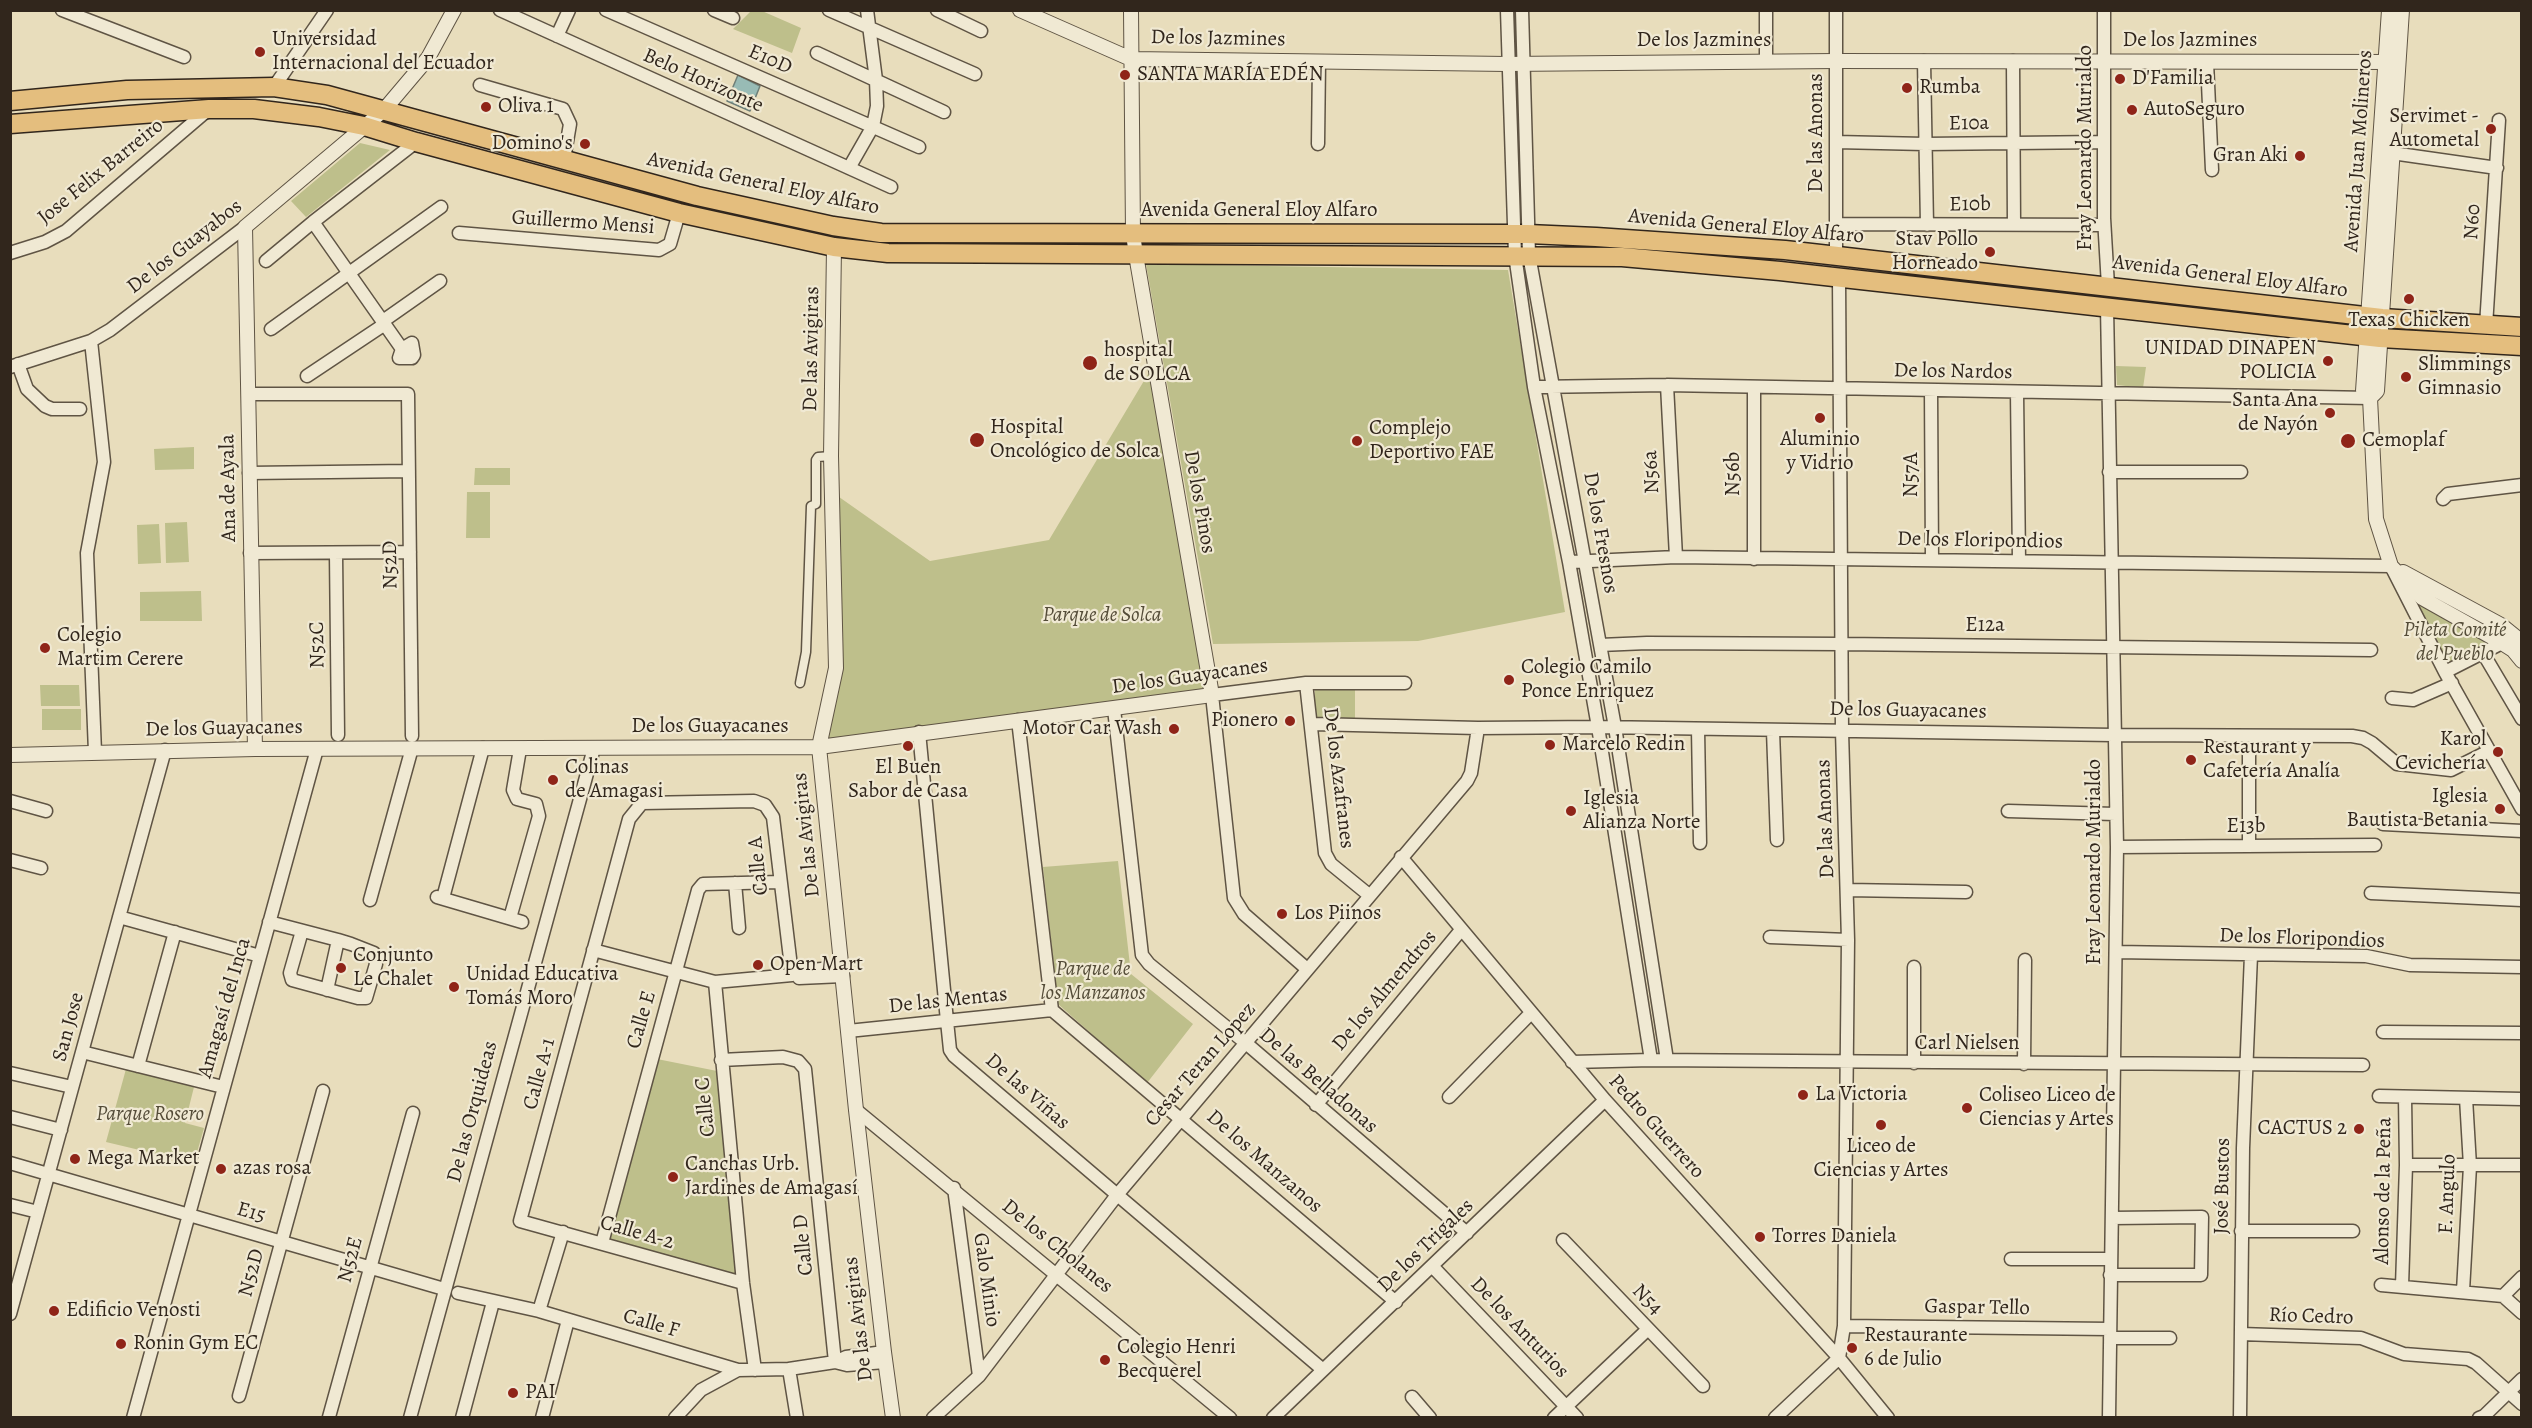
<!DOCTYPE html>
<html>
<head>
<meta charset="utf-8">
<style>
  body { margin:0 }
  #map { position:relative; width:2532px; height:1428px; overflow:hidden; background:#e8ddbc; font-family:Alegreya,serif }
  canvas { display:block }
  .frame { position:absolute; inset:0; border:12px solid #31261c; pointer-events:none }
</style>
</head>
<body>
<div id="map">
<canvas width="2532" height="1428"></canvas>
<div class="frame"></div>
</div>
<script>
const c = document.querySelector('canvas').getContext('2d');
c.lineJoin = 'round';
function fill(path, color) { c.fillStyle = color; c.fill(path, 'evenodd'); }
const shape = rows => new Path2D(rows.map(r => 'M' + r).join(''));
function stroke(path, color, width, dash) { c.strokeStyle = color; c.lineWidth = width; c.lineCap = dash ? 'butt' : 'round'; c.setLineDash(dash || []); c.stroke(path); }
function write(font, color, halo, rows, align = 'center') {
  c.font = font + ' Alegreya,serif'; c.lineWidth = 4.5; c.setLineDash([]); c.textBaseline = 'middle'; c.strokeStyle = halo; c.fillStyle = color; for (const [text, x, y, turn = 0] of rows) {
    c.save(); c.translate(x, y); c.rotate((+turn || 0) * Math.PI / 180); c.textAlign = isNaN(turn) ? turn : align; if (halo) c.strokeText(text, 0, 0); c.fillText(text, 0, 0); c.restore();
  }
}
const green = shape([
  [751,11,762,11,801,28,792,53,733,29],
  [360,143,390,150,306,217,291,201],
  [1146,264,1508,270,1565,612,1418,641,1213,644],
  [1154,364,1212,695,819,747,836,668,832,492,930,561,1049,540],
  [2116,366,2146,367,2143,388,2117,385],
  [194,447,194,469,155,470,154,449],
  [475,468,510,468,510,485,474,485],
  [467,492,490,492,490,538,466,538],
  [187,522,189,562,166,563,165,523],
  [159,524,161,563,138,564,137,525],
  [2396,576,2502,643,2445,672],
  [201,591,202,621,140,621,140,592],
  [40,685,79,685,80,706,41,706],
  [1355,689,1355,718,1315,719,1315,690],
  [42,709,81,709,81,730,42,730],
  [1118,861,1131,974,1193,1024,1147,1083,1058,1004,1043,867],
  [652,1058,722,1072,743,1283,602,1243],
  [126,1069,194,1087,185,1123,204,1128,194,1163,106,1142]
]);
const water = shape([
  [738,75,760,86,750,111,727,101,738,75]
]);
const pedestrian = shape([
  [800,683,806,652,811,506,816,504,816,460,818,457,831,456]
]);
const minor = shape([
  [62,10,184,57],
  [500,10,891,187],
  [606,10,919,147],
  [714,10,733,18],
  [829,10,975,74],
  [937,10,981,31],
  [1507,10,1515,255,1534,387,1569,562,1598,727,1651,1060],
  [1522,10,1529,255,1615,727,1667,1060],
  [1836,10,1836,256],
  [2104,10,2104,218,2108,286],
  [557,36,569,10],
  [817,53,944,112],
  [1766,61,1766,10],
  [1924,61,1927,225],
  [2013,61,2014,224],
  [2207,62,2212,170],
  [480,85,563,109,570,124,564,159],
  [274,87,327,10],
  [1836,142,1925,144,2103,142],
  [1318,144,1319,62],
  [2385,152,2497,168],
  [849,168,873,126,877,106,876,80,867,10],
  [1836,224,2104,225],
  [459,233,659,250,670,244,679,213],
  [10,253,45,242,66,231,209,109],
  [266,261,313,222],
  [1839,278,1842,731,1848,940,1844,1326,1839,1358],
  [2107,307,2117,847,2109,1418],
  [383,321,440,281],
  [2486,326,2499,120],
  [271,329,441,207],
  [91,341,104,462,87,553,95,752],
  [412,343,414,355,412,358,399,358,402,349,412,343],
  [402,349,313,222,416,142],
  [18,364,27,389,45,406,52,409,80,409],
  [10,367,91,341,110,330,245,227],
  [307,376,385,324],
  [1667,385,1676,557],
  [1534,387,1667,385,2370,398],
  [1754,388,1754,559],
  [1931,390,1932,560],
  [2017,392,2019,561],
  [249,394,408,394,412,736],
  [2109,472,2241,472],
  [249,473,409,471],
  [2443,499,2448,494,2522,485],
  [250,553,410,552],
  [336,554,338,735],
  [1569,562,1676,557,2391,566,2445,672,2522,809],
  [1600,645,1647,643,1842,644,2371,650],
  [2483,653,2522,719],
  [2445,672,2502,643],
  [1306,683,1325,853,1331,864,1369,895],
  [2392,698,2413,700,2452,683],
  [1114,709,1142,955,1149,964,1247,1044,1467,1233],
  [1018,720,1052,1010,1396,1302],
  [1312,724,1478,728,1598,727,2113,735,2352,736,2363,738,2372,743,2397,764,2451,770,2489,751],
  [1698,729,1700,843],
  [1773,731,1777,840],
  [919,732,947,1021,950,1050,954,1056,1322,1369],
  [2249,736,2249,846],
  [10,801,46,811],
  [2008,811,2115,814],
  [2383,824,2522,831],
  [2117,847,2375,845],
  [1401,857,1605,1100,1839,1358,1888,1418],
  [10,860,41,868],
  [735,883,739,928],
  [1847,890,1966,892],
  [2371,893,2522,900],
  [437,897,522,922],
  [443,898,483,748],
  [370,900,412,748],
  [119,917,260,956],
  [510,918,539,816,536,804,517,799,513,790,520,749],
  [269,922,338,940,351,944,374,953,376,964,366,998,358,998,292,980,290,973,302,931],
  [1770,937,1848,940],
  [593,950,715,982,792,975,801,971,842,967],
  [2116,952,2366,956,2410,965,2522,967],
  [1914,967,1914,1063],
  [1307,969,1244,914,1234,898,1212,695,1306,683,1405,683],
  [799,978,843,976],
  [715,982,743,1283,755,1370],
  [327,990,338,940],
  [848,1031,1052,1010],
  [2383,1032,2522,1033],
  [82,1052,223,1087],
  [721,1060,783,1057,798,1061,805,1069,835,1362],
  [1572,1062,1651,1060,2363,1065],
  [2024,1064,2025,960],
  [138,1066,175,932],
  [10,1073,72,1087],
  [2379,1096,2522,1099],
  [1449,1097,1531,1013],
  [1316,1105,1461,930],
  [856,1110,1230,1418],
  [10,1117,61,1130],
  [10,1163,444,1289],
  [2406,1165,2522,1165],
  [954,1188,979,1376],
  [10,1205,38,1212],
  [2241,1231,2353,1231],
  [1563,1240,1703,1386],
  [602,1243,698,890,703,884,780,882],
  [2011,1259,2110,1259],
  [1433,1267,1577,1418],
  [2110,1275,2201,1275,2202,1217,2112,1218],
  [743,1283,520,1221,629,819,642,803,754,801,765,805,773,817,792,975],
  [2381,1285,2503,1296,2522,1277],
  [2402,1286,2406,1165,2405,1097],
  [2463,1291,2470,1166,2466,1098],
  [458,1293,539,1311,738,1370,789,1369,835,1362,846,1357,884,1352],
  [2503,1296,2522,1313],
  [539,1311,563,1232],
  [10,1314,165,750],
  [1844,1326,2110,1329],
  [2241,1334,2361,1338,2404,1354,2468,1359,2476,1363,2522,1404],
  [2110,1338,2170,1338],
  [835,1362,847,1365,885,1362],
  [789,1369,797,1418],
  [239,1396,323,1091],
  [1412,1397,1430,1418],
  [329,1417,413,1113],
  [133,1418,317,749],
  [410,1418,594,748],
  [462,1418,493,1302],
  [542,1418,568,1320],
  [675,1418,701,1390,738,1370],
  [933,1418,979,1376,1117,1195,1467,781,1471,773,1478,728],
  [1273,1418,1605,1100],
  [1554,1418,1647,1330],
  [1775,1418,1839,1358],
  [2240,1418,2243,1148,2251,955],
  [2479,1418,2484,1416,2522,1379]
]);
const tertiary = shape([
  [1020,10,1131,59,1507,64,1836,61,2398,62],
  [2389,10,2363,391,2370,398,2376,519,2391,566,2422,598,2502,643,2513,650,2522,661],
  [834,247,831,456,836,668,819,747,856,1110,884,1352,893,1418],
  [2370,398,2377,391,2402,10],
  [2403,572,2501,625,2522,642],
  [255,749,245,227,384,110,428,58,454,10],
  [10,755,255,749,819,747,1212,695,1136,255,1133,234,1131,10]
]);
const primary = shape([
  [10,101,127,90,274,87,327,95,697,196,833,226,881,233,1528,234,1596,237,1785,250,2382,318,2522,327],
  [10,124,209,109,254,109,319,117,364,126,416,142,679,213,834,247,888,253,1622,257,1780,271,2380,338,2522,346]
]);
const markers = [
  [260,52,6,"#8f2418"],
  [1125,75,6,"#8f2418"],
  [2120,79,6,"#8f2418"],
  [1907,88,6,"#8f2418"],
  [486,107,6,"#8f2418"],
  [2132,110,6,"#8f2418"],
  [2491,129,6,"#8f2418"],
  [585,144,6,"#8f2418"],
  [2300,156,6,"#8f2418"],
  [1990,252,6,"#8f2418"],
  [2409,299,6,"#8f2418"],
  [2328,361,6,"#8f2418"],
  [1090,363,8,"#8f2418"],
  [2406,377,6,"#8f2418"],
  [2330,413,6,"#8f2418"],
  [1820,418,6,"#8f2418"],
  [977,440,8,"#8f2418"],
  [1357,441,6,"#8f2418"],
  [2348,441,8,"#8f2418"],
  [45,648,6,"#8f2418"],
  [1509,680,6,"#8f2418"],
  [1290,721,6,"#8f2418"],
  [1174,729,6,"#8f2418"],
  [1550,745,6,"#8f2418"],
  [908,746,6,"#8f2418"],
  [2498,752,6,"#8f2418"],
  [2191,760,6,"#8f2418"],
  [553,780,6,"#8f2418"],
  [2500,809,6,"#8f2418"],
  [1571,811,6,"#8f2418"],
  [1282,914,6,"#8f2418"],
  [758,965,6,"#8f2418"],
  [341,968,6,"#8f2418"],
  [454,987,6,"#8f2418"],
  [1803,1095,6,"#8f2418"],
  [1967,1108,6,"#8f2418"],
  [1881,1125,6,"#8f2418"],
  [2359,1129,6,"#8f2418"],
  [75,1159,6,"#8f2418"],
  [221,1169,6,"#8f2418"],
  [673,1177,6,"#8f2418"],
  [1760,1237,6,"#8f2418"],
  [54,1311,6,"#8f2418"],
  [121,1344,6,"#8f2418"],
  [1852,1348,6,"#8f2418"],
  [1105,1360,6,"#8f2418"],
  [513,1393,6,"#8f2418"]
];
const streetNames = [
  ["De los Jazmines",1218,39,1],
  ["De los Jazmines",1704,41],
  ["De los Jazmines",2190,41],
  ["E10D",770,60,23],
  ["Belo Horizonte",703,81,24],
  ["E10a",1969,124,-1],
  ["De las Anonas",1817,133,-90],
  ["Fray Leonardo Murialdo",2086,148,-90],
  ["Avenida Juan Molineros",2359,151,-86],
  ["Jose Felix Barreiro",101,172,-39],
  ["Avenida General Eloy Alfaro",763,184,12],
  ["E10b",1970,205,-1],
  ["Avenida General Eloy Alfaro",1259,211],
  ["N60",2473,222,-86],
  ["Guillermo Mensi",583,223,4],
  ["Avenida General Eloy Alfaro",1746,227,5],
  ["De los Guayabos",185,247,-38],
  ["Avenida General Eloy Alfaro",2230,277,7],
  ["De las Avigiras",812,349,-89],
  ["De los Nardos",1953,372,1],
  ["N56a",1652,472,-93],
  ["N56b",1734,474,-90],
  ["N57A",1912,475,-90],
  ["Ana de Ayala",229,488,-91],
  ["De los Pinos",1199,502,80],
  ["De los Fresnos",1600,533,80],
  ["De los Floripondios",1980,541,1],
  ["N52D",391,565,-91],
  ["E12a",1985,626],
  ["N52C",318,645,-91],
  ["De los Guayacanes",1190,677,-8],
  ["De los Guayacanes",1908,711,1],
  ["De los Guayacanes",710,727],
  ["De los Guayacanes",224,729,-1],
  ["De los Azafranes",1338,778,83],
  ["De las Anonas",1826,819,-92],
  ["E13b",2246,827],
  ["De las Avigiras",807,835,-96],
  ["Fray Leonardo Murialdo",2095,862,-90],
  ["Calle A",759,866,-96],
  ["De los Floripondios",2302,939,2],
  ["De los Almendros",1385,991,-50],
  ["De las Mentas",948,1001,-6],
  ["Amagasí del Inca",225,1008,-74],
  ["Calle E",642,1020,-74],
  ["San Jose",69,1027,-75],
  ["Carl Nielsen",1967,1044],
  ["Cesar Teran Lopez",1201,1065,-49],
  ["Calle A-1",540,1074,-75],
  ["De las Belladonas",1318,1081,41],
  ["De las Viñas",1027,1092,41],
  ["Calle C",706,1107,-96],
  ["De las Orquideas",473,1112,-75],
  ["Pedro Guerrero",1656,1127,48],
  ["De los Manzanos",1264,1162,41],
  ["José Bustos",2223,1186,-89],
  ["Alonso de la Peña",2384,1191,-89],
  ["F. Angulo",2448,1194,-88],
  ["E15",251,1213,16],
  ["Calle A-2",637,1233,16],
  ["Calle D",804,1245,-96],
  ["De los Trigales",1426,1246,-44],
  ["De los Cholanes",1057,1247,39],
  ["N52E",351,1260,-75],
  ["N52D",252,1273,-75],
  ["Galo Minio",986,1280,82],
  ["N54",1647,1300,46],
  ["Gaspar Tello",1977,1308,1],
  ["Río Cedro",2311,1317,2],
  ["De las Avigiras",859,1319,-97],
  ["Calle F",651,1324,16],
  ["De los Anturios",1519,1328,46]
];
const poiNames = [
  ["Universidad",272,40],
  ["Internacional del Ecuador",272,64],
  ["SANTA MARÍA EDÉN",1137,75],
  ["D'Familia",2132,79],
  ["Rumba",1919,88],
  ["Oliva 1",498,107],
  ["AutoSeguro",2144,110],
  ["Servimet -",2479,117,"right"],
  ["Autometal",2479,141,"right"],
  ["Domino's",573,144,"right"],
  ["Gran Aki",2288,156,"right"],
  ["Stav Pollo",1978,240,"right"],
  ["Horneado",1978,264,"right"],
  ["Texas Chicken",2409,321,"center"],
  ["UNIDAD DINAPEN",2316,349,"right"],
  ["POLICIA",2316,373,"right"],
  ["hospital",1104,351],
  ["de SOLCA",1104,375],
  ["Slimmings",2418,365],
  ["Gimnasio",2418,389],
  ["Santa Ana",2318,401,"right"],
  ["de Nayón",2318,425,"right"],
  ["Hospital",990,428],
  ["Oncológico de Solca",990,452],
  ["Complejo",1369,429],
  ["Deportivo FAE",1369,453],
  ["Aluminio",1820,440,"center"],
  ["y Vidrio",1820,464,"center"],
  ["Cemoplaf",2362,441],
  ["Colegio",57,636],
  ["Martim Cerere",57,660],
  ["Colegio Camilo",1521,668],
  ["Ponce Enriquez",1521,692],
  ["Pionero",1278,721,"right"],
  ["Motor Car Wash",1162,729,"right"],
  ["Karol",2486,740,"right"],
  ["Cevichería",2486,764,"right"],
  ["Marcelo Redin",1562,745],
  ["Restaurant y",2203,748],
  ["Cafetería Analía",2203,772],
  ["Colinas",565,768],
  ["de Amagasi",565,792],
  ["El Buen",908,768,"center"],
  ["Sabor de Casa",908,792,"center"],
  ["Iglesia",2488,797,"right"],
  ["Bautista Betania",2488,821,"right"],
  ["Iglesia",1583,799],
  ["Alianza Norte",1583,823],
  ["Los Piinos",1294,914],
  ["Conjunto",353,956],
  ["Le Chalet",353,980],
  ["Open Mart",770,965],
  ["Unidad Educativa",466,975],
  ["Tomás Moro",466,999],
  ["La Victoria",1815,1095],
  ["Coliseo Liceo de",1979,1096],
  ["Ciencias y Artes",1979,1120],
  ["CACTUS 2",2347,1129,"right"],
  ["Liceo de",1881,1147,"center"],
  ["Ciencias y Artes",1881,1171,"center"],
  ["Mega Market",87,1159],
  ["Canchas Urb.",685,1165],
  ["Jardines de Amagasí",685,1189],
  ["azas rosa",233,1169],
  ["Torres Daniela",1772,1237],
  ["Edificio Venosti",66,1311],
  ["Restaurante",1864,1336],
  ["6 de Julio",1864,1360],
  ["Ronin Gym EC",133,1344],
  ["Colegio Henri",1117,1348],
  ["Becquerel",1117,1372],
  ["PAI",525,1393]
];
const parkNames = [
  ["Parque de Solca",1102,616],
  ["Pileta Comité",2455,631],
  ["del Pueblo",2455,655],
  ["Parque de",1093,970],
  ["los Manzanos",1093,994],
  ["Parque Rosero",150,1115]
];
fill(green, '#bebf8b');
fill(water, '#98bbb5');
stroke(water, '#6f7f78', 1.5);
stroke(pedestrian, '#5f5444', 11);
stroke(minor, '#5f5444', 15);
stroke(tertiary, '#5f5444', 16);
stroke(primary, '#31261c', 21);
stroke(pedestrian, '#f0e9d3', 8);
stroke(minor, '#f0e9d3', 12);
stroke(tertiary, '#f0e9d3', 14);
stroke(primary, '#e4be7e', 18);
for (const [x, y, r, color] of markers) { const dot = new Path2D(); dot.arc(x, y, r, 0, 2 * Math.PI); c.fillStyle = color; c.fill(dot); stroke(dot, '#f0e9d3', 2); }
write('21px', '#31261c', '#f0e9d3', streetNames);
write('21px', '#31261c', '#f0e9d3', poiNames, 'left');
write('italic 21px', '#544c38', '#f0e9d3', parkNames);
</script>
</body>
</html>
